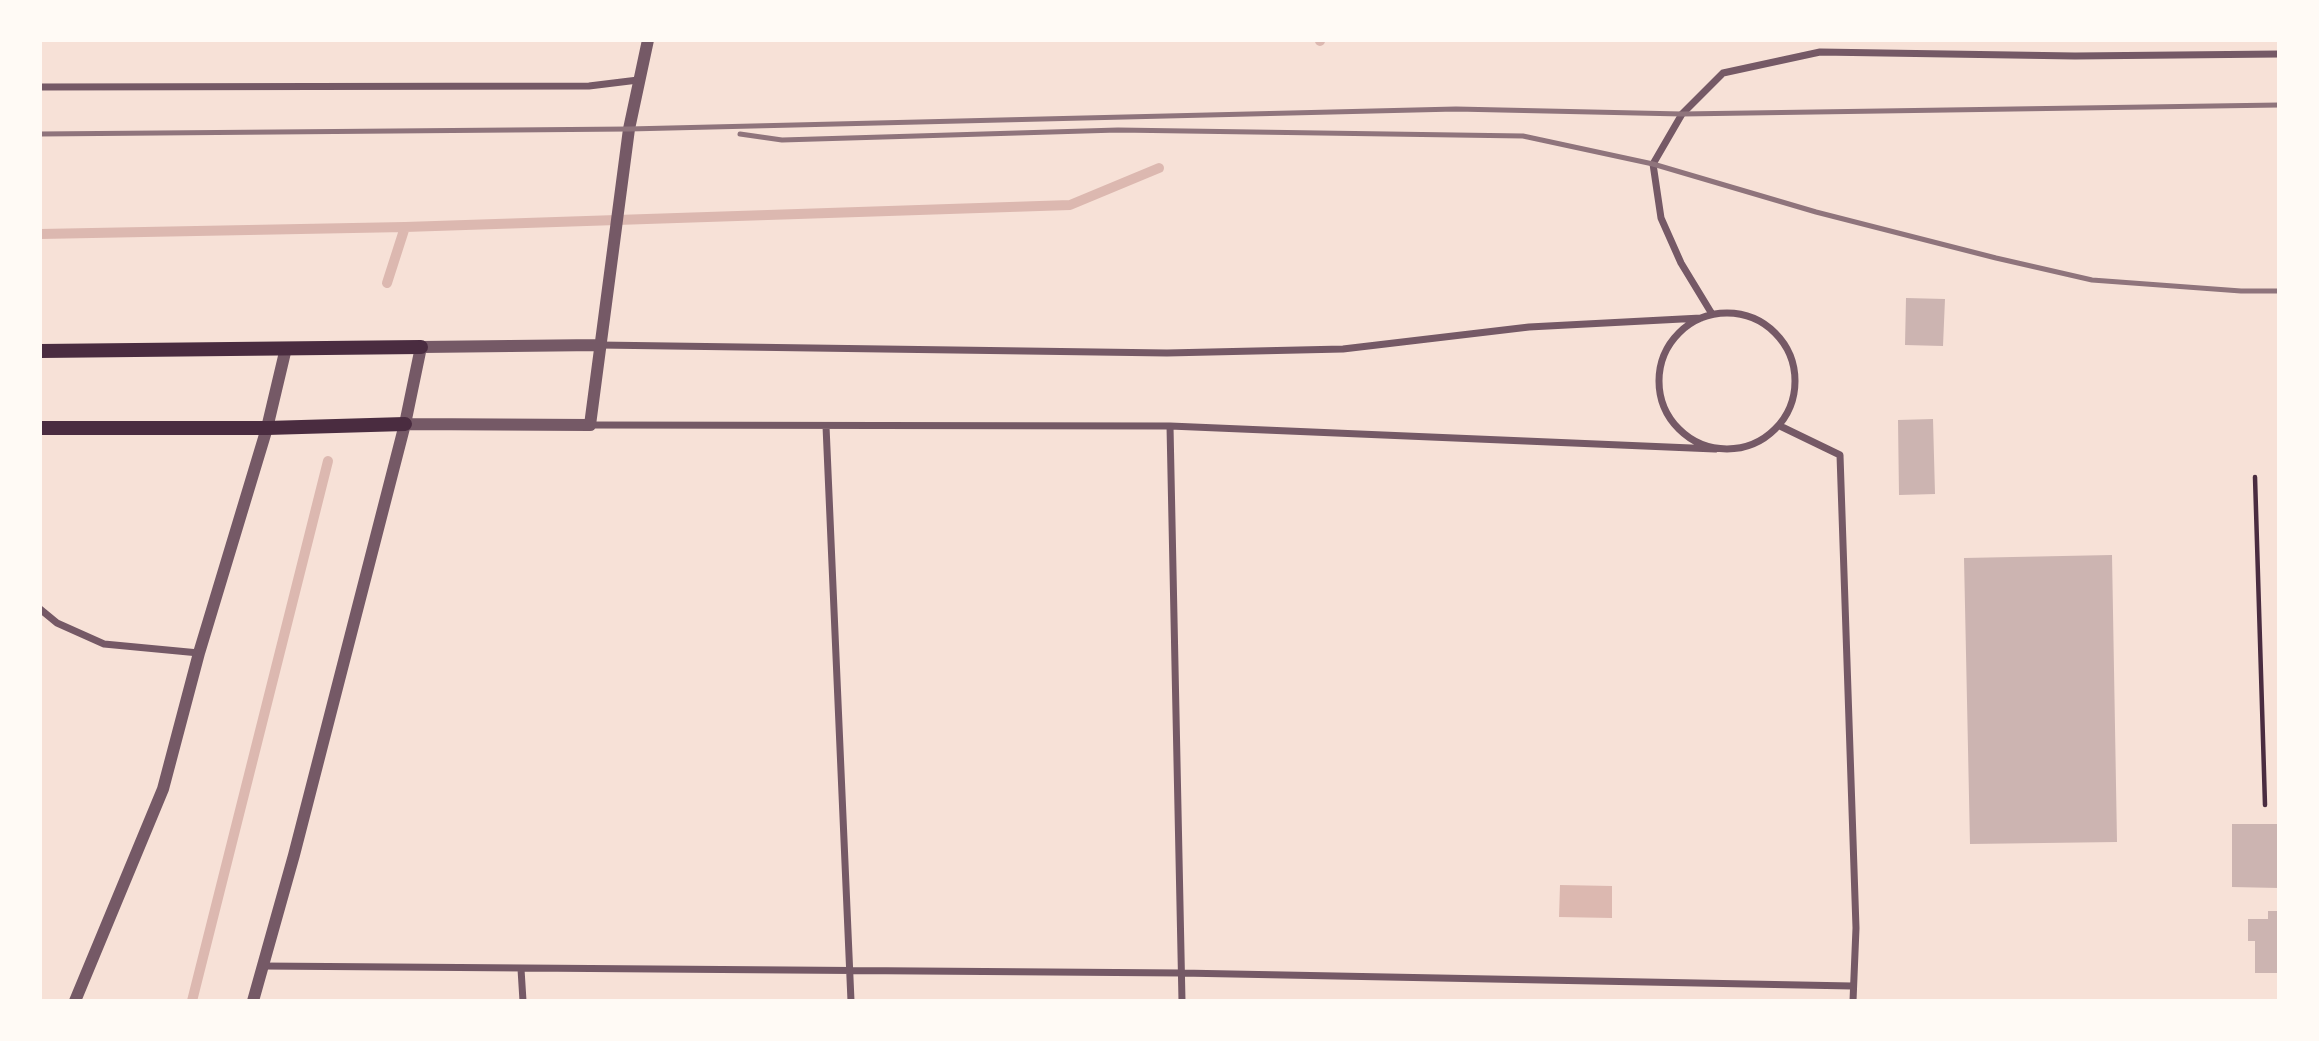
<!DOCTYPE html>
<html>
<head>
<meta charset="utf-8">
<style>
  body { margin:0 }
  #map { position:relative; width:2319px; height:1041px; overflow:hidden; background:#f7e1d7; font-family:Cabin,sans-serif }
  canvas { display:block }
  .frame { position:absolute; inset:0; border:42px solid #fffaf5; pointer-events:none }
</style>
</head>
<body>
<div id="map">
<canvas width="2319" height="1041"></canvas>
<div class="frame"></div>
</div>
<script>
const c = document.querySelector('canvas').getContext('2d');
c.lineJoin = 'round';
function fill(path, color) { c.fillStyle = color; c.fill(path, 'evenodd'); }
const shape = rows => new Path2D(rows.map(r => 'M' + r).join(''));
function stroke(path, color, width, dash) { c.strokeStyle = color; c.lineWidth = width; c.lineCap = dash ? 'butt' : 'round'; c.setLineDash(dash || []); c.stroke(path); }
const water = shape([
  [1560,885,1612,886,1612,918,1559,917]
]);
const stream = shape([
  [1320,41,1320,40],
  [40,234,405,227,1070,205,1159,168],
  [387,283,405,227],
  [192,1001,328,461]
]);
const building = shape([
  [1906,298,1945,299,1943,346,1905,345],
  [1933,419,1935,494,1899,495,1898,420],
  [2112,555,2117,842,1970,844,1964,558],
  [2232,824,2279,824,2279,888,2232,887],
  [2268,911,2279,911,2279,973,2255,973,2255,941,2248,941,2248,919,2268,919]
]);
const path = shape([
  [2255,477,2265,805]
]);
const minor = shape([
  [40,87,589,86,638,80],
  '1659 381a68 68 0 1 1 136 0a68 68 0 1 1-136 0Z',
  [1712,314,1681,263,1661,218,1653,164,1682,114,1723,73,1820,52,2075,56,2279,54],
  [599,345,1167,353,1343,349,1529,327,1701,318],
  [590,425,1170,426,1715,449],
  [826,426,851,1001],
  [1170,426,1182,1001],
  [1780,426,1840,455,1856,928,1853,1001],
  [40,609,57,623,104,644,199,653],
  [262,966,1181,973,1852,986],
  [521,969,523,1001]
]);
const tertiary = shape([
  [405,424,590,425,629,129,648,40],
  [75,1001,163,789,199,653,267,428,286,348],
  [253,1001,294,855,405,424,421,347,599,345]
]);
const secondary = shape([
  [40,351,421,347],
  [40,428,267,428,405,424]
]);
const rail = shape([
  [40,134,629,129,1456,109,1682,114,2279,105],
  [740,134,782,140,1118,130,1523,136,1653,164,1816,212,1996,258,2092,280,2241,291,2279,291]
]);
fill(water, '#dcb8b0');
stroke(stream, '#dcb8b0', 10);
fill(building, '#ccb4b1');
stroke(path, '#4a2c40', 4.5);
stroke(minor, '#755966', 7);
stroke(tertiary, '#755966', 12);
stroke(secondary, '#4a2c40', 14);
stroke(rail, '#8f747c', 5);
</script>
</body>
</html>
